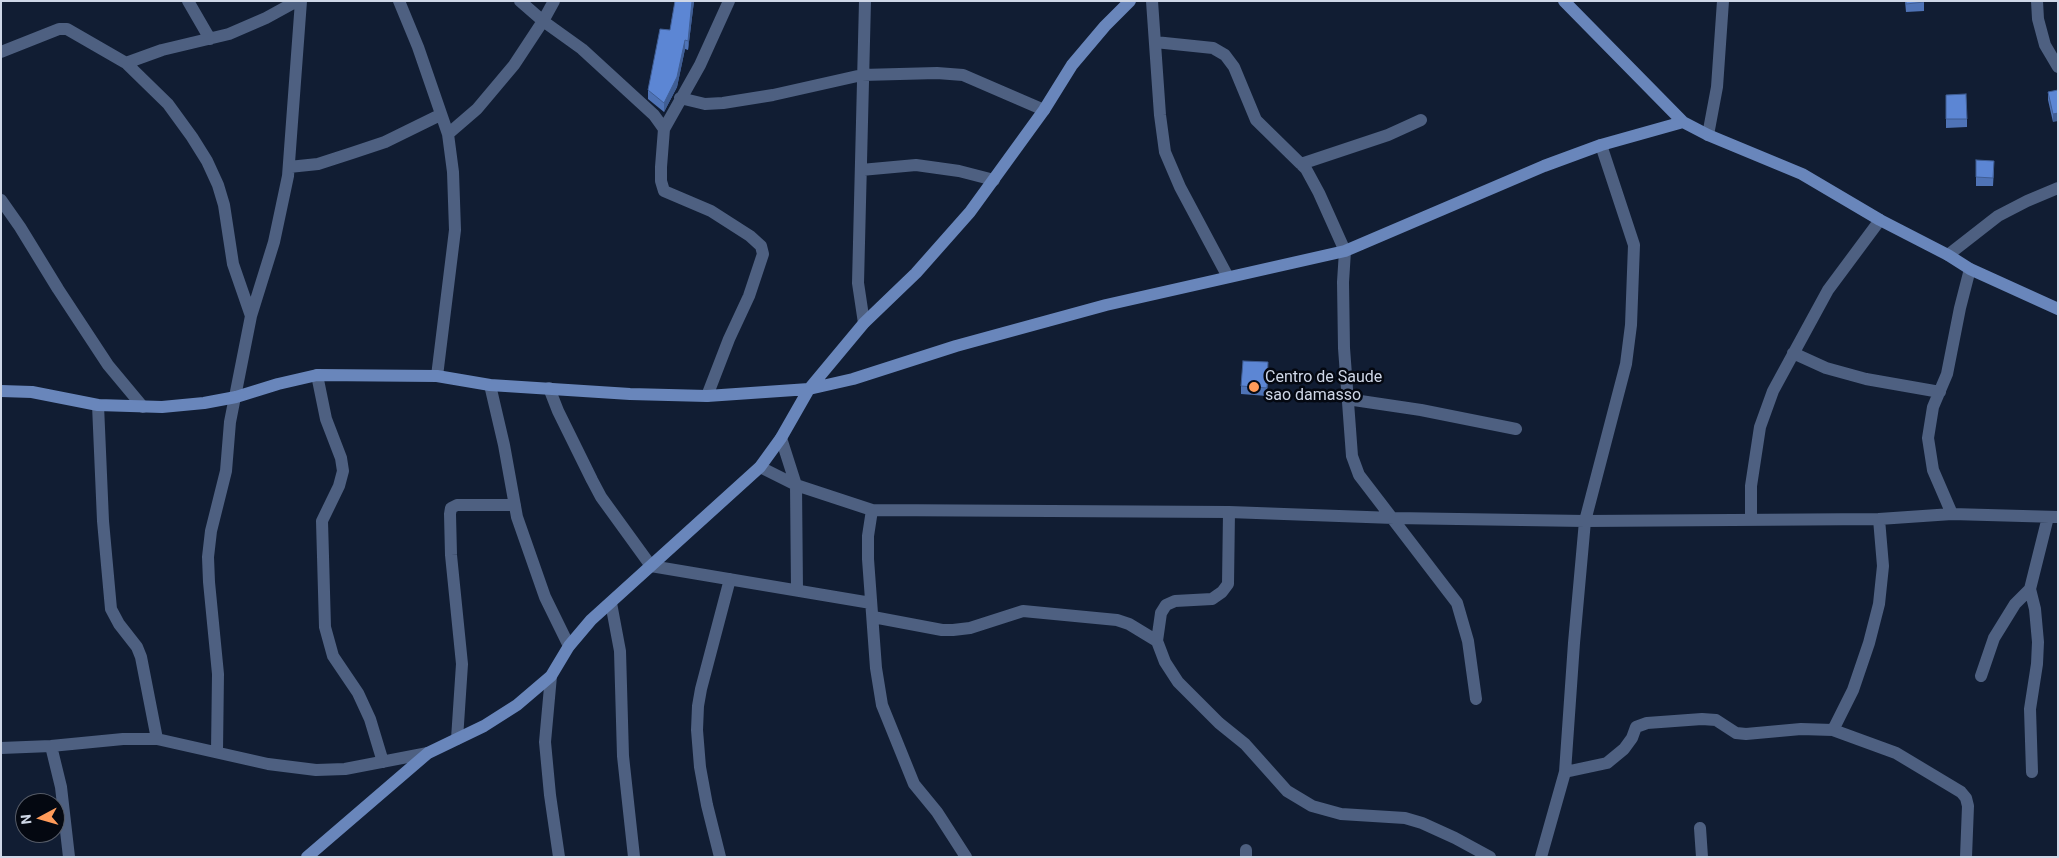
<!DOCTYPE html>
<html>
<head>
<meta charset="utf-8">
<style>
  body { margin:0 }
  #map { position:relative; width:2059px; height:858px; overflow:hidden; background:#111d33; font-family:Roboto,sans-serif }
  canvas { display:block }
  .frame { position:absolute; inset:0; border:2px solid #cfd7e7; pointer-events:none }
  .north { position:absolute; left:15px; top:793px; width:50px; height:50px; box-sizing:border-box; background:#040811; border:1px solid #555b67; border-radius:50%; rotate:264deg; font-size:14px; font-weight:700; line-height:20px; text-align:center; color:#cfd7e7 }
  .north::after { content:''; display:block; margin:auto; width:18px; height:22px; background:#ff9b5a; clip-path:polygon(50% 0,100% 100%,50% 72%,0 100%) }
</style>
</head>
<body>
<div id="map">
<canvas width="2059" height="858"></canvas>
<div class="frame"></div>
<div class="north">N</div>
</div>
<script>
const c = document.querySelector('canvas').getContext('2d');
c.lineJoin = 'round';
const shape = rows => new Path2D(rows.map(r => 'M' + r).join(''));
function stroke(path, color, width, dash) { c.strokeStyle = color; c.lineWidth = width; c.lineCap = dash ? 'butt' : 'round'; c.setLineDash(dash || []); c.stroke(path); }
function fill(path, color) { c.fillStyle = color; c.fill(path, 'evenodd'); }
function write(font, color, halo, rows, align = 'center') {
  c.font = font + ' Roboto,sans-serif'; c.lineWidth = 5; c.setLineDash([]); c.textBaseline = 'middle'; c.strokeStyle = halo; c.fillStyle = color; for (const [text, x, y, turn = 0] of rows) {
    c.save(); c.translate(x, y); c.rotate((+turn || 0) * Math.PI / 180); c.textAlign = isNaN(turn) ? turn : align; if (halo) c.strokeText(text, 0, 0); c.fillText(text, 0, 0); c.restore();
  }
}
const street = shape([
  [188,1,210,39],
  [399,1,418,47,448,134,453,172,455,230,437,376],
  [520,1,543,21,582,49,654,115,664,129],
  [1152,1,1160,115,1165,152,1180,187,1228,277],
  [2037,1,2038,19,2045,45,2058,67],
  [1155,42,1213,48,1225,55,1234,67,1256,120,1306,169,1319,193,1345,251,1343,282,1344,348,1352,456,1359,475,1457,603,1468,641,1476,699],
  [1,52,59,29,67,29,126,63,168,104,192,137,207,161,218,185,224,205,233,264,251,316],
  [126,63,162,50,229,34,266,18,297,1],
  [680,98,705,104,723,103,773,95,862,75,937,73,963,75,1044,110],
  [448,134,477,109,514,65,543,21,554,1],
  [1708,135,1717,87,1723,1],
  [1301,164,1388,135,1421,120],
  [289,167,318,164,352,153,385,142,440,115],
  [861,170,916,165,959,171,994,180],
  [1,200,20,227,58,289,108,365,143,407],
  [1948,255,1998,216,2027,201,2058,188],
  [864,323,858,283,865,1],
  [1793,353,1826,368,1866,379,1940,392],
  [317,375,326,419,341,458,343,471,339,486,322,521,325,627,333,656,358,693,370,719,383,762],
  [490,385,504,445,517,517,545,597,569,646],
  [549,388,558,411,592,480,601,497,651,566,871,603],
  [707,396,729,339,749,296,763,254,761,246,750,236,711,211,664,191,661,181,661,167,664,129,700,65,729,1],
  [1347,399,1421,410,1516,429],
  [98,405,103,521,111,609,119,624,137,647,141,657,157,739],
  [781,438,796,485,797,590],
  [760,467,796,485,872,510,1229,512,1394,518,1585,521,1879,519,1952,514,2058,517],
  [872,510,868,536,868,559,876,668,882,705,914,784,937,812,966,857],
  [1229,512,1228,584,1222,592,1212,599,1175,601,1166,605,1161,613,1157,641,1165,662,1178,682,1219,723,1245,744,1287,791,1312,806,1341,814,1405,818,1422,823,1455,838,1490,857],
  [1952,514,1933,470,1928,438,1933,407,1947,374,1960,308,1970,269],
  [1751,519,1751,486,1760,427,1773,391,1828,290,1880,220],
  [611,603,620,651,623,756,634,857],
  [873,617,942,630,953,630,970,628,1023,611,1117,620,1129,624,1157,641],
  [551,676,545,742,550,795,559,857],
  [1981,676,1994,638,2015,604,2030,589],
  [1833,730,1853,690,1869,643,1879,604,1883,566,1879,519],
  [457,739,462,664,451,555,450,514,451,508,457,505,515,505],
  [51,746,61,787,69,857],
  [1,748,51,746,123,739,157,739,268,764,316,770,345,769,428,753],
  [217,751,218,674,209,582,208,557,211,531,226,471,230,422,251,316,274,242,288,176,301,1],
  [1565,772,1607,763,1624,749,1632,738,1636,727,1647,723,1702,719,1716,720,1736,733,1746,734,1801,729,1833,730,1896,753,1961,792,1966,798,1968,806,1966,857],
  [2032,772,2030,709,2037,664,2038,642,2035,609,2030,589,2048,517],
  [1700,828,1702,857],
  [1246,850,1246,857],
  [720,857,707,805,700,767,697,730,698,706,701,689,730,579],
  [1541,857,1565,772,1574,643,1585,521,1626,364,1631,325,1634,245,1601,145]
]);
const secondary = shape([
  [1564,1,1683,122,1708,135,1802,174,1880,220,1948,255,1970,269,2058,309],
  [1,391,32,392,98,405,162,407,204,403,236,397,278,384,317,375,437,376,490,385,630,394,707,396,809,389,853,379,956,346,1106,305,1345,251,1544,166,1601,145,1683,122],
  [307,857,428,753,484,726,517,705,551,676,569,646,591,620,760,467,781,438,809,389,864,323,916,273,970,212,1044,110,1072,65,1105,26,1130,1]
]);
const wall = shape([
  [675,1,694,1,688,50,685,49,677,87,664,112,648,99,648,90,670,30],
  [1905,1,1924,1,1924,11,1906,12],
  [2058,90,2053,122,2048,100,2048,92],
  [1946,95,1967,119,1967,127,1946,128],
  [1994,169,1993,186,1976,186,1976,177],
  [1268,371,1267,396,1241,394,1241,386]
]);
const shadedWall = shape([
  [692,1,694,1,688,50,688,41],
  [685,40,685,49,677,87,664,112,664,103],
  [2058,113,2058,121,2053,122,2053,114]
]);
const building = shape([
  [675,1,692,1,688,41,685,40,677,77,664,103,648,90,660,29,670,30,675,1],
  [1906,1,1924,1,1924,2,1906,4,1906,1],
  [2058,90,2058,113,2053,114,2048,92,2058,90],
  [1966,94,1967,119,1946,119,1946,95,1966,94],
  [1976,160,1994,161,1993,178,1976,177,1976,160],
  [1243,361,1268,362,1267,388,1241,386,1243,361]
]);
const markers = [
  [1254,387,6,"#ff9b5a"]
];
const poiNames = [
  ["Centro de Saude",1265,378],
  ["sao damasso",1265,396]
];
stroke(street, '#4e6081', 12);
stroke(secondary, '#6986bb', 12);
fill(wall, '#4f73b6');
fill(shadedWall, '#405e94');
fill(building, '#5c86d4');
stroke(building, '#405e94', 1);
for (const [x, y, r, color] of markers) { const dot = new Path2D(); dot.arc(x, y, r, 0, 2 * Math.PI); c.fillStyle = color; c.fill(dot); stroke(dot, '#040811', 2); }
write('16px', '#cfd7e7', '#040811', poiNames, 'left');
</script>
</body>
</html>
